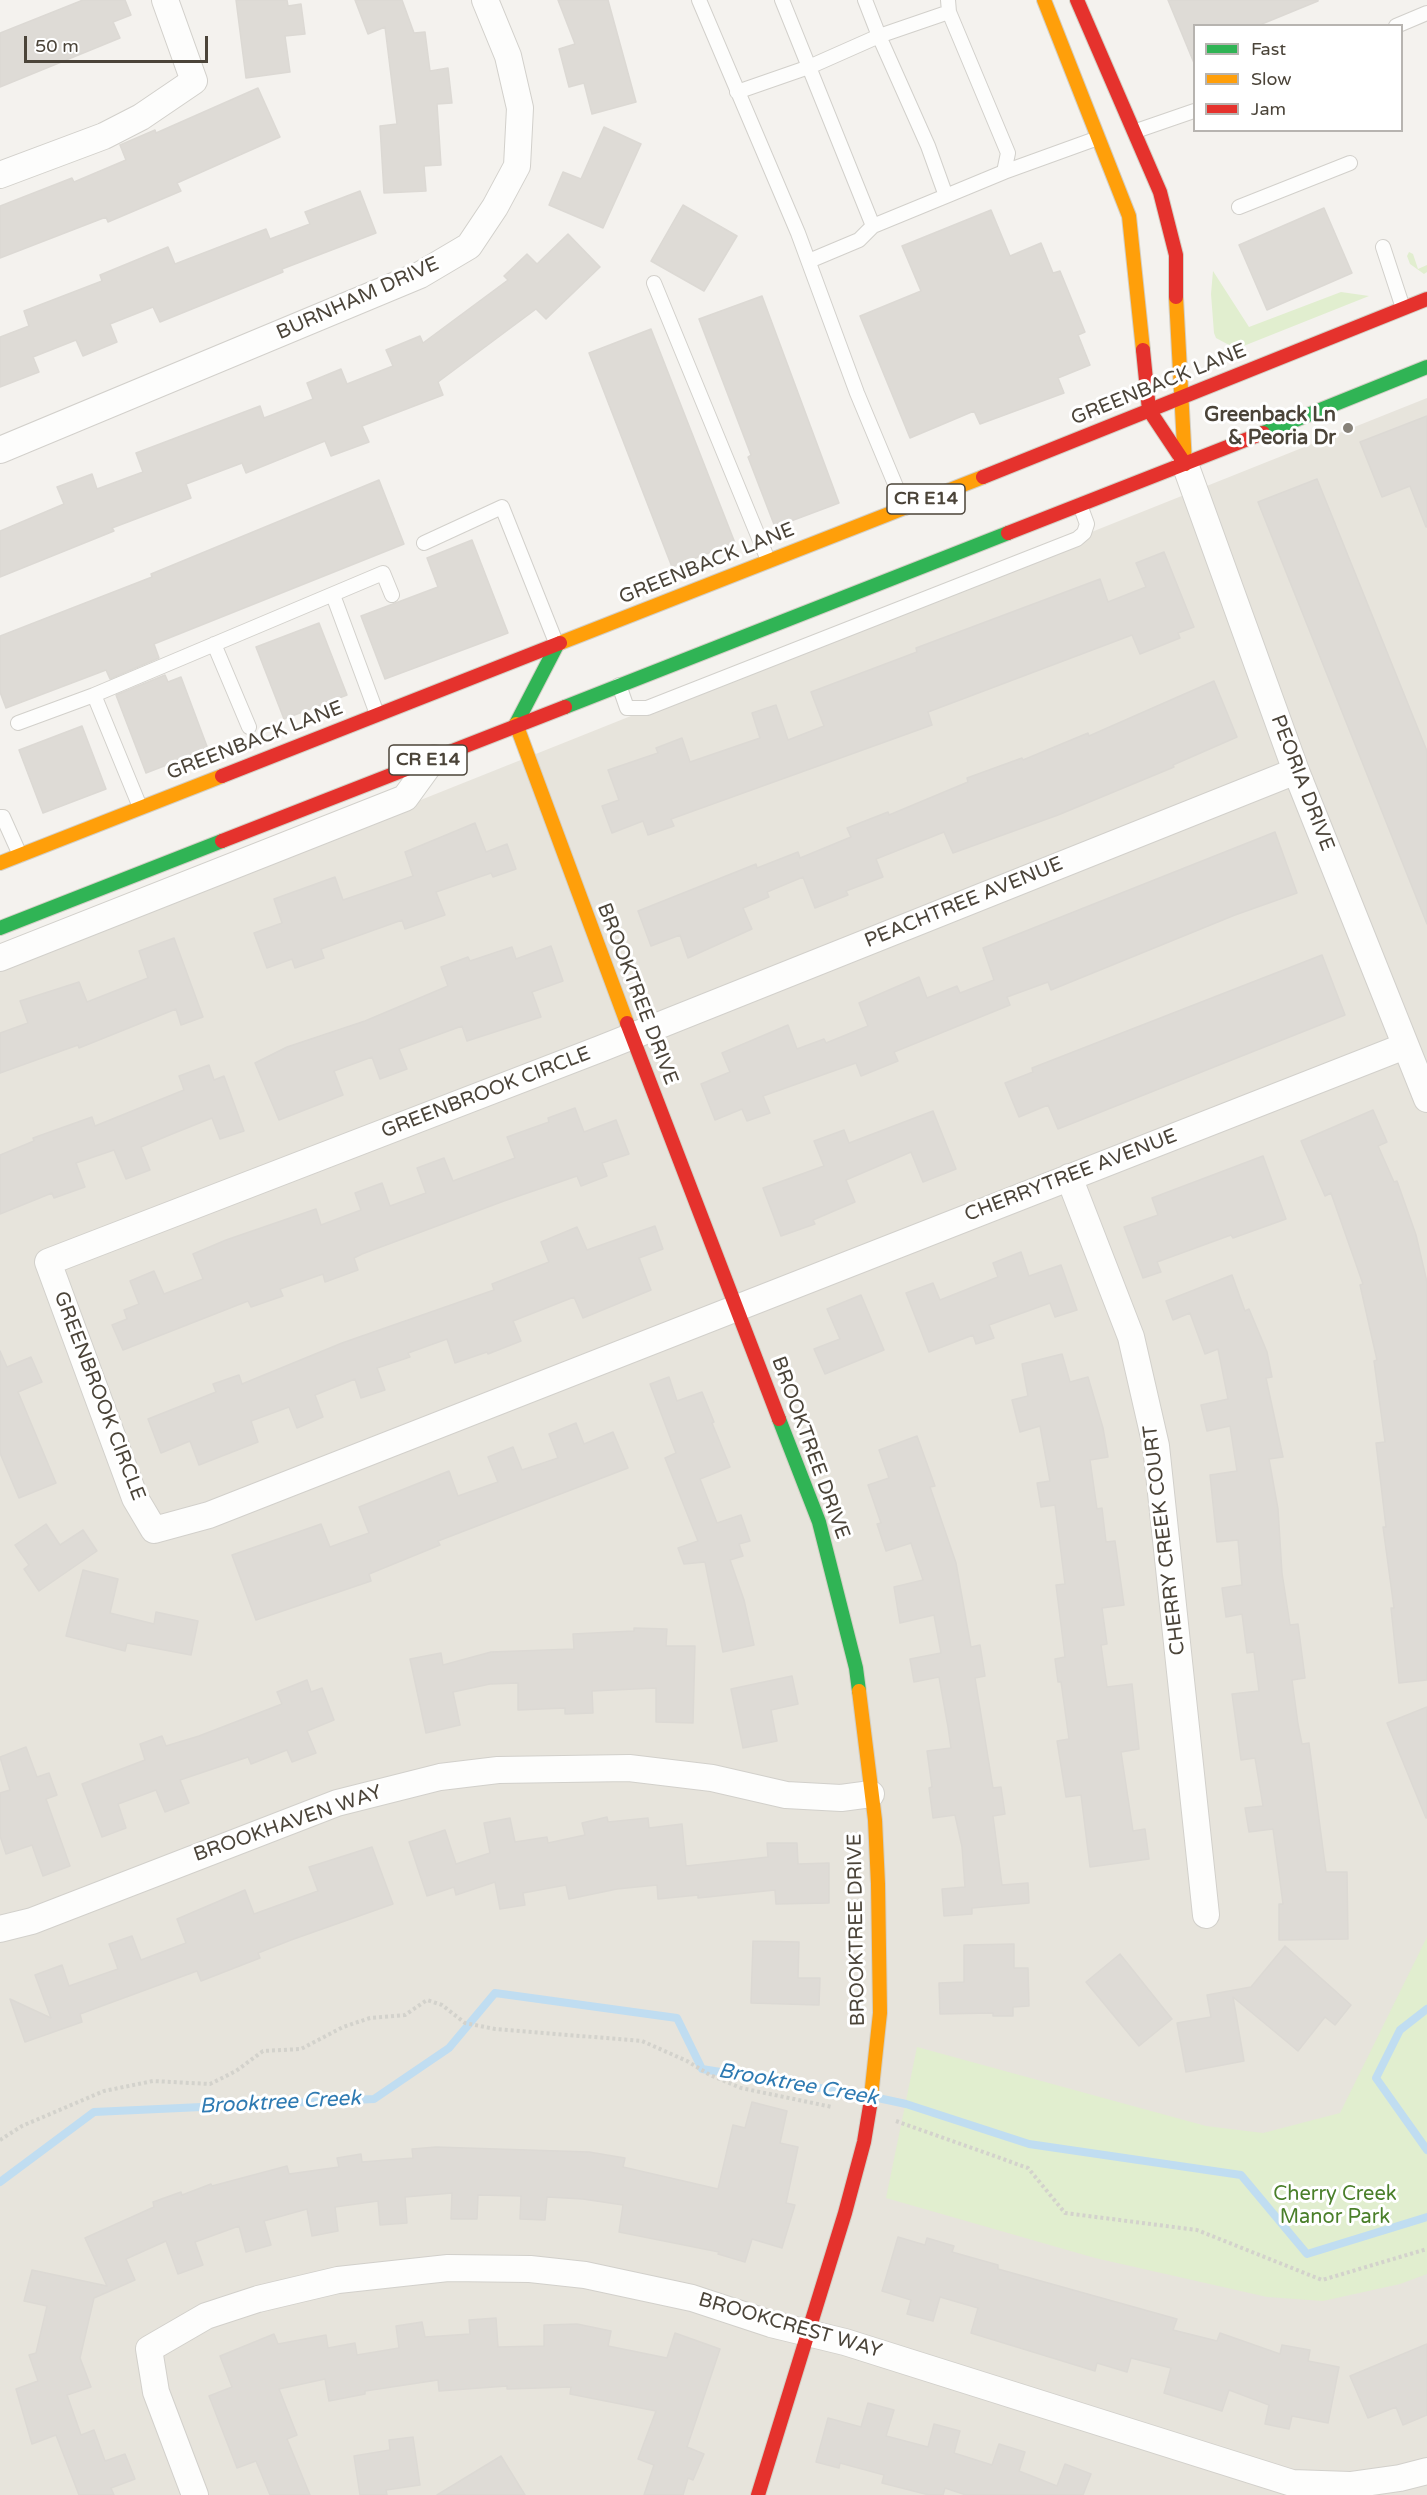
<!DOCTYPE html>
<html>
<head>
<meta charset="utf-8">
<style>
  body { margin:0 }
  #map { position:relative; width:1427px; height:2495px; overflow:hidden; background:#f4f2ee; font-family:"Varela Round",sans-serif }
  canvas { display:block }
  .legend { position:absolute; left:1193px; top:24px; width:210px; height:108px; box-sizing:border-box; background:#fff; border:2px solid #b7b4b0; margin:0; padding:8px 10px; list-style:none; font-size:18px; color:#4b4439 }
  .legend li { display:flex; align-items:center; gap:12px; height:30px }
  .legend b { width:30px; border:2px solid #b7b4b0 }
  .scale { position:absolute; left:24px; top:36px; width:184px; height:27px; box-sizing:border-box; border:3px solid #4b4439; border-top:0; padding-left:8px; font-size:18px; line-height:21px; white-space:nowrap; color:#4b4439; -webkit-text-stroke:4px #fff; paint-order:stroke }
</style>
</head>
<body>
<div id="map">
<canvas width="1427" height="2495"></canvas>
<ul class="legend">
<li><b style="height:8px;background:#30b455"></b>Fast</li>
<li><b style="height:8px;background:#ff9f0a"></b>Slow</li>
<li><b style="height:8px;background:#e5322d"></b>Jam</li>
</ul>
<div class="scale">50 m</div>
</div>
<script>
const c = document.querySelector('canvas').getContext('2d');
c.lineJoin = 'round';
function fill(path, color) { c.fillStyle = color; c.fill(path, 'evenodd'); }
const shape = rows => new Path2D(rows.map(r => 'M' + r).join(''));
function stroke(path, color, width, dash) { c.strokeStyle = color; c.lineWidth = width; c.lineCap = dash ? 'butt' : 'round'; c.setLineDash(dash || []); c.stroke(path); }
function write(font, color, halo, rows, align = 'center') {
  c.font = font + ' "Varela Round",sans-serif'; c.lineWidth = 6; c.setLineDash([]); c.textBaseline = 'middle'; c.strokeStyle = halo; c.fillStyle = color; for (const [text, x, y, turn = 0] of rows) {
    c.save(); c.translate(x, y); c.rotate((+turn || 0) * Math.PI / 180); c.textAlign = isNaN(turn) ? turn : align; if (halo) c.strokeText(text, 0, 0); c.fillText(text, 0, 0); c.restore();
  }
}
const residential = shape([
  [1427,398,1427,2495,0,2495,0,968]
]);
const green = shape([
  [1409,252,1413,254,1418,269,1427,265,1427,272,1424,274,1410,264,1407,256],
  [1213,271,1249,327,1341,292,1369,296,1241,347,1229,345,1216,338,1214,333,1211,294],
  [1427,1937,1427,2274,1400,2284,1323,2301,1267,2297,1095,2258,886,2198,917,2047,1206,2126,1263,2133,1340,2113]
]);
const stream = shape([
  [1427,2009,1400,2030,1376,2078,1427,2150],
  [878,2098,906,2104,1029,2144,1241,2175,1307,2254,1427,2217],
  [0,2182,94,2112,374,2099,449,2048,495,1993,677,2018,702,2069,863,2095]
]);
const building = shape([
  [83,0,125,0,131,15,113,22,120,38,0,87,0,33,83,0],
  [236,0,287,0,288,6,301,4,305,34,285,36,290,72,246,78,236,0],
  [355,0,402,0,414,33,425,32,430,71,448,68,452,103,437,104,441,165,424,166,426,191,384,193,380,126,397,124,385,27,368,34,355,0],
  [558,0,608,0,636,102,592,114,584,83,569,87,559,49,575,44,558,0],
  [1168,0,1318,0,1318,1,1257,26,1194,26,1194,63,1168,0],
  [258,88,280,137,177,183,181,191,108,222,106,217,0,258,0,206,72,178,74,182,126,160,120,145,155,130,156,133,258,88],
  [604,127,641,144,603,228,549,205,563,172,581,179,604,127],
  [360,191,376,233,282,269,283,272,160,322,153,307,110,324,117,342,83,356,76,340,33,357,39,372,0,387,0,337,29,326,24,311,102,281,100,275,168,247,175,264,266,229,270,239,310,224,305,212,360,191],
  [683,205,737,236,704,291,651,261,683,205],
  [1324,208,1352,273,1267,310,1239,245,1324,208],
  [991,210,1010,256,1041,243,1053,273,1060,271,1085,332,1078,335,1090,365,1058,378,1064,393,980,424,974,411,910,438,860,316,921,291,902,246,991,210],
  [568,234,600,267,546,319,536,309,438,382,443,395,362,426,369,442,331,456,325,441,246,473,242,463,186,484,191,498,112,528,114,531,0,577,0,531,64,504,57,487,92,474,97,489,143,472,136,453,260,406,264,418,313,399,307,383,341,369,347,384,393,366,386,350,420,336,423,343,508,280,504,276,527,254,537,264,568,234],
  [762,296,839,503,775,527,748,457,751,455,699,319,762,296],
  [651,329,735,543,672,567,589,353,651,329],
  [1427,416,1427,527,1426,527,1410,486,1382,497,1360,442,1427,416],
  [1317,479,1427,751,1427,924,1258,502,1317,479],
  [379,480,404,544,154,644,159,658,110,679,106,670,6,708,0,692,0,636,152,577,151,574,379,480],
  [472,540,508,633,385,679,361,616,438,587,427,558,472,540],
  [1164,552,1194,627,1178,633,1180,638,1140,654,1132,635,928,712,932,725,671,819,674,826,648,835,643,821,612,833,602,806,619,800,608,770,658,753,656,748,682,738,690,762,760,738,752,713,776,705,788,740,824,726,811,692,917,652,916,648,1100,579,1108,602,1146,587,1136,563,1164,552],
  [319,623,347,695,284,719,256,647,319,623],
  [165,675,168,682,181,677,208,749,146,773,116,695,165,675],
  [1214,681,1237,737,1173,765,1174,767,1058,815,953,853,944,832,876,859,883,877,846,891,848,895,815,908,803,877,767,892,769,897,743,908,752,929,688,958,680,935,651,946,638,911,756,864,757,868,798,852,800,858,851,837,847,828,888,812,889,815,968,782,967,778,1022,758,1023,760,1088,733,1089,736,1214,681],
  [82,726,106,789,43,813,19,750,82,726],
  [475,823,486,852,507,844,516,869,493,877,491,873,436,892,445,915,405,929,402,920,321,949,324,958,295,968,292,959,267,968,254,933,282,923,274,899,335,877,343,900,413,876,405,852,475,823],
  [1275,832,1297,893,1235,915,1051,990,1048,982,1007,997,1010,1005,894,1052,898,1061,861,1076,856,1063,763,1096,770,1113,747,1121,742,1109,715,1120,701,1084,730,1072,722,1053,788,1025,797,1049,824,1039,826,1043,868,1026,859,1003,919,977,927,998,957,986,960,993,994,980,983,948,1275,832],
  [174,938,203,1017,181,1025,176,1009,79,1048,78,1045,0,1073,0,1033,28,1023,20,1001,79,982,87,1002,148,978,139,951,174,938],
  [551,946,563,981,532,992,541,1017,467,1041,462,1026,399,1049,407,1069,380,1079,372,1057,334,1071,343,1095,279,1120,255,1063,287,1047,365,1021,448,986,441,967,468,957,470,961,512,947,516,959,551,946],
  [1322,955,1345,1015,1058,1129,1048,1105,1019,1117,1005,1083,1033,1072,1032,1068,1322,955],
  [209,1065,214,1080,224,1076,244,1131,220,1139,212,1118,172,1134,141,1147,150,1170,126,1179,114,1150,76,1163,85,1187,54,1198,52,1193,0,1214,0,1155,34,1141,33,1138,92,1117,95,1126,184,1090,179,1076,209,1065],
  [575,1108,584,1132,616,1120,629,1154,602,1163,607,1176,581,1186,577,1176,504,1201,362,1254,354,1258,358,1270,325,1282,323,1274,280,1289,283,1296,251,1307,248,1301,123,1350,112,1325,127,1319,124,1310,139,1304,130,1281,154,1271,164,1294,203,1279,193,1254,226,1240,316,1209,321,1225,361,1210,355,1193,382,1183,390,1206,426,1193,417,1168,444,1158,453,1181,515,1158,507,1137,549,1122,548,1118,575,1108],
  [1373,1110,1387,1142,1378,1146,1394,1182,1397,1181,1416,1235,1427,1282,1427,1680,1399,1683,1391,1608,1394,1608,1383,1527,1386,1527,1376,1443,1385,1442,1374,1361,1377,1360,1360,1285,1363,1284,1331,1193,1325,1196,1301,1141,1373,1110],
  [933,1111,956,1169,923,1182,911,1152,846,1180,855,1202,813,1220,815,1224,781,1236,763,1188,824,1166,814,1141,844,1130,849,1143,933,1111],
  [1263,1156,1286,1219,1233,1238,1231,1235,1157,1262,1161,1272,1143,1278,1124,1227,1158,1215,1152,1198,1263,1156],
  [655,1226,663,1249,639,1258,651,1290,583,1318,574,1297,513,1321,521,1341,488,1354,487,1352,455,1363,447,1339,408,1353,410,1357,377,1368,385,1390,361,1398,355,1379,315,1395,323,1417,297,1428,289,1407,251,1421,258,1442,199,1465,190,1441,161,1453,148,1419,216,1392,213,1384,239,1375,242,1384,342,1343,494,1290,492,1284,549,1262,541,1242,577,1227,587,1250,655,1226],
  [1021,1252,1029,1276,1061,1265,1077,1310,1055,1317,1050,1303,989,1325,994,1338,976,1344,973,1335,929,1352,906,1293,933,1283,940,1300,998,1277,993,1263,1021,1252],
  [1232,1275,1245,1311,1249,1309,1267,1352,1272,1377,1266,1378,1283,1457,1269,1459,1278,1509,1282,1573,1290,1625,1298,1624,1305,1678,1292,1680,1298,1724,1302,1744,1309,1743,1326,1872,1347,1872,1348,1939,1279,1940,1279,1904,1283,1904,1273,1829,1249,1832,1245,1808,1263,1806,1255,1758,1241,1760,1232,1694,1259,1691,1254,1652,1247,1653,1242,1614,1226,1617,1222,1588,1242,1585,1238,1540,1217,1542,1210,1475,1237,1471,1230,1426,1207,1431,1201,1405,1228,1399,1218,1349,1205,1354,1190,1313,1173,1320,1166,1301,1232,1275],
  [861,1295,884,1350,825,1374,814,1349,840,1339,827,1309,861,1295],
  [0,1351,7,1367,31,1357,42,1382,18,1392,56,1483,19,1498,0,1453,0,1351],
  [1062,1354,1070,1382,1088,1377,1103,1428,1108,1457,1090,1460,1097,1509,1102,1508,1106,1542,1115,1541,1124,1605,1102,1608,1107,1644,1101,1645,1107,1687,1132,1684,1139,1749,1121,1752,1133,1831,1145,1829,1149,1859,1090,1867,1081,1795,1066,1797,1057,1741,1069,1739,1061,1682,1058,1682,1055,1659,1065,1657,1056,1585,1065,1584,1055,1505,1041,1507,1037,1483,1050,1481,1040,1426,1020,1432,1012,1400,1028,1396,1022,1364,1062,1354],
  [669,1377,677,1401,702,1392,714,1422,712,1423,730,1467,700,1479,717,1523,741,1515,750,1541,739,1544,743,1556,730,1560,744,1600,754,1645,723,1652,705,1562,684,1564,678,1548,698,1541,665,1458,676,1453,650,1384,669,1377],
  [576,1423,584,1444,613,1432,628,1468,438,1541,440,1545,369,1574,371,1581,256,1620,232,1555,321,1524,330,1547,369,1533,359,1507,449,1471,458,1496,498,1482,488,1457,513,1447,522,1470,558,1458,549,1434,576,1423],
  [917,1436,935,1486,930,1487,956,1563,971,1647,980,1645,985,1676,975,1678,993,1788,1001,1787,1005,1814,993,1816,1002,1885,1028,1883,1029,1903,972,1908,972,1914,944,1916,942,1889,965,1887,962,1847,955,1815,933,1818,929,1788,932,1787,927,1751,951,1748,948,1727,939,1677,914,1682,910,1659,941,1653,934,1615,900,1623,894,1587,923,1580,911,1543,886,1551,877,1524,881,1523,868,1485,889,1478,879,1450,917,1436],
  [46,1524,60,1545,83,1530,97,1551,39,1591,24,1569,29,1565,15,1545,46,1524],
  [83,1570,118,1579,110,1613,154,1624,156,1612,198,1621,191,1655,127,1643,125,1651,66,1636,83,1570],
  [634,1628,667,1629,666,1646,695,1646,693,1723,656,1722,656,1688,592,1691,593,1713,565,1714,565,1708,518,1710,518,1683,490,1684,453,1692,460,1725,426,1733,410,1659,441,1653,443,1665,491,1652,574,1649,573,1634,634,1631,634,1628],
  [792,1676,798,1704,771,1710,777,1741,743,1748,731,1689,792,1676],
  [307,1680,311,1692,322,1688,334,1720,307,1731,316,1753,292,1762,287,1750,251,1764,248,1757,180,1780,189,1803,165,1812,156,1790,118,1804,126,1828,102,1837,82,1784,145,1760,140,1744,162,1736,166,1746,199,1736,282,1704,277,1692,307,1680],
  [1427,1707,1427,1818,1426,1818,1387,1723,1427,1707],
  [26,1747,37,1777,49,1773,57,1795,46,1799,70,1866,43,1876,32,1845,6,1854,0,1836,0,1793,10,1790,0,1757,26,1747],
  [607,1817,608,1822,648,1818,649,1828,682,1824,686,1866,768,1857,767,1843,797,1843,798,1864,829,1863,829,1903,776,1904,775,1890,698,1898,698,1895,658,1899,657,1885,617,1889,569,1899,566,1885,523,1893,525,1905,500,1909,495,1882,456,1895,454,1887,427,1896,409,1842,445,1830,456,1864,490,1853,484,1823,510,1818,515,1842,547,1837,548,1843,585,1835,582,1823,607,1817],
  [372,1847,393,1904,291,1940,258,1953,260,1958,201,1981,197,1971,80,2014,82,2022,25,2042,10,1999,51,2018,35,1975,62,1965,69,1986,118,1969,109,1944,132,1936,141,1960,186,1943,177,1919,245,1890,254,1914,318,1891,309,1867,372,1847],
  [753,1941,799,1942,798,1978,820,1978,819,2005,751,2003,753,1941],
  [1014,1944,1014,1968,1028,1968,1029,2006,1013,2007,1013,2016,993,2016,993,2013,940,2014,939,1983,964,1982,964,1945,1014,1944],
  [1285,1946,1351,2005,1335,2025,1325,2017,1298,2051,1233,1997,1244,2061,1186,2072,1177,2023,1211,2017,1207,1995,1251,1987,1285,1946],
  [1120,1954,1172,2019,1139,2046,1086,1982,1120,1954],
  [752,2102,787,2111,780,2143,798,2147,786,2203,795,2205,782,2248,752,2239,745,2262,718,2254,719,2252,619,2232,623,2205,583,2199,547,2197,545,2220,520,2219,521,2196,478,2195,477,2219,451,2219,452,2193,405,2197,407,2223,380,2225,378,2201,335,2207,338,2231,312,2236,307,2209,264,2221,271,2245,246,2252,239,2226,195,2242,203,2265,178,2274,166,2241,126,2259,135,2280,94,2298,80,2358,91,2387,67,2395,81,2435,94,2430,105,2461,125,2454,135,2479,111,2488,114,2495,79,2495,56,2435,32,2444,16,2389,38,2381,29,2355,36,2353,47,2306,24,2301,32,2270,107,2286,85,2238,154,2207,153,2202,181,2192,182,2195,211,2184,212,2186,287,2166,289,2174,339,2167,337,2158,361,2154,362,2162,413,2158,412,2149,436,2147,589,2152,625,2158,623,2167,718,2189,733,2125,745,2128,752,2102],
  [898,2237,925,2245,927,2238,954,2246,952,2252,998,2265,998,2269,1177,2319,1173,2330,1217,2341,1220,2333,1280,2354,1282,2345,1310,2350,1308,2361,1339,2367,1328,2423,1292,2416,1289,2429,1265,2424,1269,2405,1229,2390,1222,2411,1164,2393,1171,2368,1131,2358,1127,2372,1097,2363,1095,2371,971,2333,978,2308,940,2297,933,2321,907,2314,911,2300,882,2291,898,2237],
  [496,2318,498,2347,544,2346,544,2325,577,2324,611,2331,608,2346,667,2358,675,2333,720,2349,687,2447,704,2454,693,2480,688,2478,683,2495,644,2495,654,2465,638,2459,656,2411,570,2394,571,2387,507,2389,507,2386,439,2391,438,2380,365,2391,365,2394,329,2401,325,2379,279,2389,297,2435,287,2439,310,2495,270,2495,256,2461,237,2468,209,2396,232,2387,220,2356,274,2334,278,2344,326,2335,328,2348,355,2343,357,2355,399,2348,396,2326,422,2322,425,2337,470,2334,469,2320,496,2318],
  [1427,2344,1427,2415,1403,2425,1396,2407,1368,2418,1350,2376,1427,2344],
  [868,2403,894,2410,886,2436,928,2447,934,2424,960,2431,954,2453,992,2465,999,2444,1025,2452,1019,2471,1057,2486,1065,2464,1091,2474,1083,2495,966,2495,945,2488,943,2495,929,2495,882,2483,884,2475,840,2463,839,2468,816,2462,828,2418,861,2427,868,2403],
  [413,2437,420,2485,386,2490,387,2495,360,2495,354,2456,390,2450,389,2440,413,2437],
  [501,2456,525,2495,437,2495,501,2456]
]);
const path = shape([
  [896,2121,1028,2168,1065,2213,1197,2230,1322,2280,1427,2249],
  [0,2140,22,2126,104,2091,153,2081,210,2084,236,2071,263,2051,301,2049,343,2027,370,2018,405,2015,427,2000,442,2005,465,2023,495,2029,642,2041,687,2061,710,2075,741,2088,832,2107]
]);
const lane = shape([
  [699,0,798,233,857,393,905,508],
  [782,0,873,226,859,240,809,261],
  [1396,26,1427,13],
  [737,92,809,67,879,36,865,0],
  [1136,131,1194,111],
  [1004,172,1098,138],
  [946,196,1004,172,1008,153,949,12],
  [1239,207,1350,163],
  [873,226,946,196,928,146,879,36,949,12,948,0],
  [1383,247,1403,308],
  [654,283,768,560],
  [424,543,502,507,557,645],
  [333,595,377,714],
  [214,644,249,727],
  [619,685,627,708,647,708,1077,539,1084,533,1087,524,1080,505],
  [18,723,94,695],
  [140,807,94,695,383,573,392,595],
  [0,817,3,817,20,855]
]);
const street = shape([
  [0,175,104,136,141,117,194,81,165,0],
  [0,450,420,275,469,246,495,207,517,166,520,108,508,56,485,0],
  [1185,464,1296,771,1427,1099],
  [1296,771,600,1049,48,1262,135,1498,154,1530,209,1515,1405,1046],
  [0,958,405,798,434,758],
  [1069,1177,1131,1337,1156,1446,1206,1915],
  [0,1929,32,1921,337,1803,440,1777,498,1770,629,1768,712,1778,786,1795,841,1798,871,1794],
  [195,2495,156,2392,149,2349,206,2316,258,2299,338,2280,448,2268,530,2269,585,2275,692,2298,771,2324,845,2342,1292,2483,1350,2485,1400,2478,1427,2471]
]);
const fast = shape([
  [1263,433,1427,367],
  [565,707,1008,533],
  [516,724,557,645],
  [0,928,222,841],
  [779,1419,819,1522,856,1668,859,1691]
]);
const slow = shape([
  [1044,0,1129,216,1143,350],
  [1176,297,1185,464],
  [560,643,983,477],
  [516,724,627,1023],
  [0,863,222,776],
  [859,1691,875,1820,878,1884,880,2013,870,2106]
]);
const jam = shape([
  [1077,0,1160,192,1176,255,1176,297],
  [1143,350,1149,410,1185,464],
  [983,477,1427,299],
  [1008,533,1263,433],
  [222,776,560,643],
  [222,841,565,707],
  [627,1023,779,1419],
  [758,2495,845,2213,864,2142,870,2106]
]);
const markers = [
  [1348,428,6,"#868178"]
];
const shields = [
  [926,499,78],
  [428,760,78]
];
const shieldNames = [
  ["CR E14",926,499],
  ["CR E14",428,760]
];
const streetNames = [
  ["BURNHAM DRIVE",358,299,-24],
  ["GREENBACK LANE",1159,385,-22],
  ["GREENBACK LANE",707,564,-22],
  ["GREENBACK LANE",255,741,-21],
  ["PEORIA DRIVE",1302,783,69],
  ["PEACHTREE AVENUE",964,903,-22],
  ["BROOKTREE DRIVE",637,994,69],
  ["GREENBROOK CIRCLE",486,1093,-21],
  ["CHERRYTREE AVENUE",1071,1176,-21],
  ["GREENBROOK CIRCLE",99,1396,69],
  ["BROOKTREE DRIVE",810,1448,70],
  ["CHERRY CREEK COURT",1165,1540,-97],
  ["BROOKHAVEN WAY",288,1824,-19],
  ["BROOKTREE DRIVE",857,1930,-91],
  ["BROOKCREST WAY",790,2326,16]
];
const poiNames = [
  ["Greenback Ln",1336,416],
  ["& Peoria Dr",1336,439]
];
const parkNames = [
  ["Cherry Creek",1335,2195],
  ["Manor Park",1335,2218]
];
const waterNames = [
  ["Brooktree Creek",798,2085,10],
  ["Brooktree Creek",280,2103,-3]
];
fill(residential, '#e7e4dc');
fill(green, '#e1eecf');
stroke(stream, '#c0ddf1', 8);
fill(building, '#dedbd6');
stroke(building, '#dcd9d4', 1.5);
stroke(lane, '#d2d0cb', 16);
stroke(street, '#d2d0cb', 28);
stroke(fast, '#d3cfc5', 16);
stroke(slow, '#d3cfc5', 16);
stroke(jam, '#d3cfc5', 16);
stroke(path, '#d3d2cc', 4, [3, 3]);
stroke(lane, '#fdfdfc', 14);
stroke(street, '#fdfdfc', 26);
stroke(fast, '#30b455', 14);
stroke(slow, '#ff9f0a', 14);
stroke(jam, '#e5322d', 14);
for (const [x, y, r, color] of markers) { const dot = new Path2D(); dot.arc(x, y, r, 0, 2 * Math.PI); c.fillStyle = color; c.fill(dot); stroke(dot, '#fff', 2); }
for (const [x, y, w] of shields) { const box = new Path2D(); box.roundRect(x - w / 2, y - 15, w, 30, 4.5); c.fillStyle = '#fff'; c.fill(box); stroke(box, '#4b4439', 1.5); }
write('bold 18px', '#4b4439', null, shieldNames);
write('20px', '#4b4439', '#fff', streetNames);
write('bold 20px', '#4b4439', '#fff', poiNames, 'right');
write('20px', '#4a7f2a', '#fff', parkNames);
write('italic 21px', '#2e7ab2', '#fff', waterNames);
</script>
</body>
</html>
